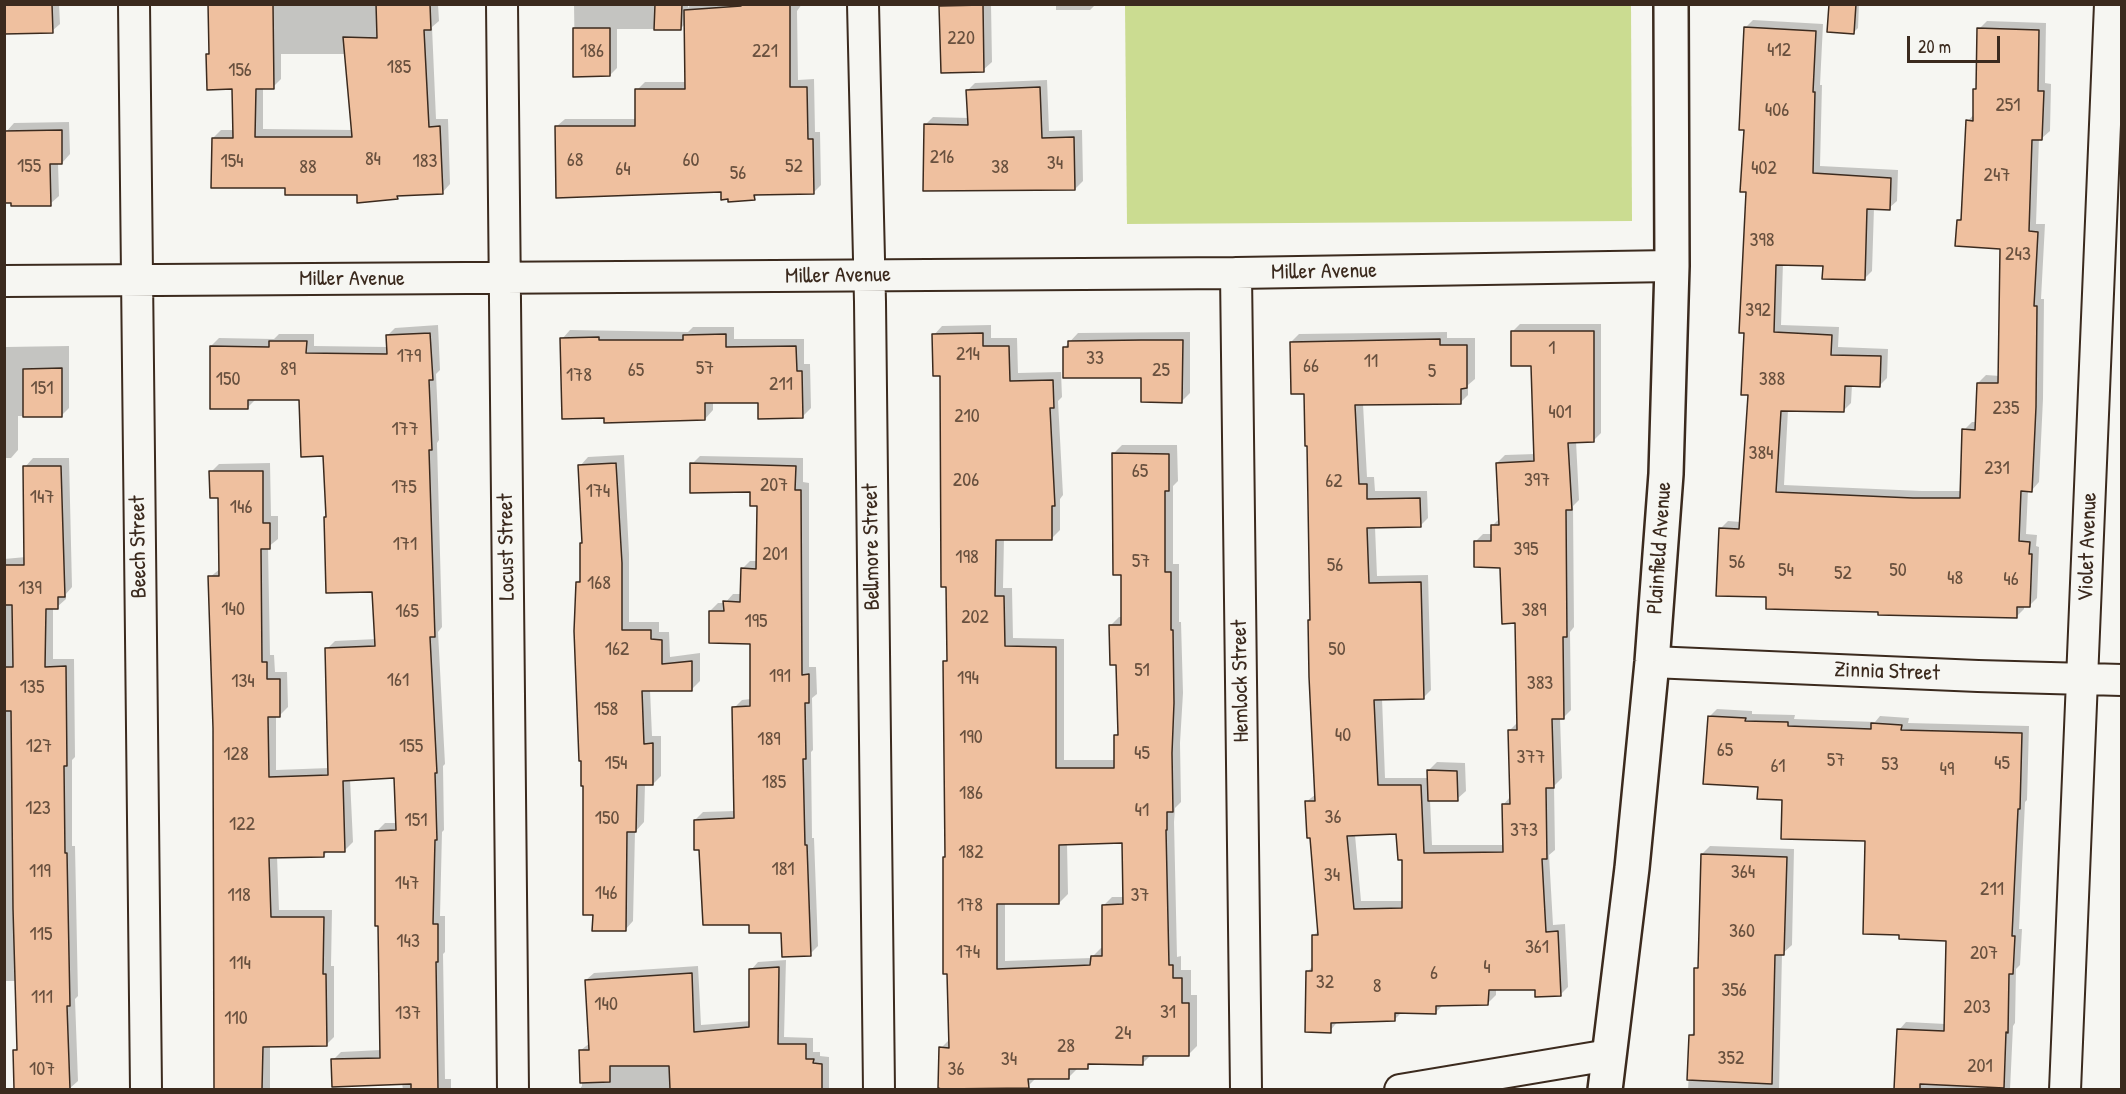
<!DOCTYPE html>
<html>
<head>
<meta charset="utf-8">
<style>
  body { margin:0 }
  #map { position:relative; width:2126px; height:1094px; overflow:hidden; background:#f6f6f2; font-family:"Patrick Hand",sans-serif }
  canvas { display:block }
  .frame { position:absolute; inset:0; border:6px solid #3b2a1e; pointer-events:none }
  .scale { position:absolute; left:1907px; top:36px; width:93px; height:27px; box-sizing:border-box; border:3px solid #3b2a1e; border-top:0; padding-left:8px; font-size:18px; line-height:21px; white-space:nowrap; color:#3b2a1e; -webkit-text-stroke:4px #f6f6f2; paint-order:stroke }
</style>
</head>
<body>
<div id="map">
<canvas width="2126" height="1094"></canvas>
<div class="frame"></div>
<div class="scale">20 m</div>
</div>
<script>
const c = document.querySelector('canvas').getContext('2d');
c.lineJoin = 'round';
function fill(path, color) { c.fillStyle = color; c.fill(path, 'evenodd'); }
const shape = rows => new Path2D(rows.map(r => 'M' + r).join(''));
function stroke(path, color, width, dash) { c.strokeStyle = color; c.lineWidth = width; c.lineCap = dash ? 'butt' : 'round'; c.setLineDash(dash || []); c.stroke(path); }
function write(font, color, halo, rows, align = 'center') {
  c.font = font + ' "Patrick Hand",sans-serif'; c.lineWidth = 4.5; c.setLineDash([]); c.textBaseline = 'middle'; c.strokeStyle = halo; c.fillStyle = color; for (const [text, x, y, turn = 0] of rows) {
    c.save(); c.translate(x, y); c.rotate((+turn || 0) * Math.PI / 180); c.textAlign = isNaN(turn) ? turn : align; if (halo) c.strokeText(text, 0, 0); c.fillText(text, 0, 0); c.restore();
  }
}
const green = shape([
  [1125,5,1631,5,1632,221,1127,224]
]);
const shadow = shape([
  [4,4,59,4,60,24,52,31],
  [210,4,438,4,439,21,432,27,436,119,448,119,450,184,442,193,400,194,397,198,286,187,213,138,221,130,234,130,233,88,207,55,210,52],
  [281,54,346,54,353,130,263,129,263,88,273,87,281,79],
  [574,4,688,4,688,8,691,4,802,4,797,11,798,80,814,79,815,132,820,132,821,185,813,193,758,194,754,198,723,191,557,126,565,119,637,119,637,90,645,82,687,82,685,24,680,29,617,29,617,68,610,75,575,75],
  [940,4,991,4,992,62,983,70,942,71],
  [1056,4,1096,4,1090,10,1056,10],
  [1830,4,1859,4,1858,28,1854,32],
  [1753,20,1823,24,1820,85,1822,85,1820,166,1898,170,1897,201,1889,208,1874,208,1872,271,1864,279,1824,265,1783,263,1781,325,1839,327,1838,347,1888,349,1887,378,1879,386,1852,385,1851,403,1843,411,1788,410,1784,485,1922,491,1961,491,1964,430,1972,422,1977,422,1978,383,1986,375,2000,376,2001,247,1958,221,1963,216,1968,121,1974,114,1975,90,1977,87,1979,29,1987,21,2046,23,2045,83,2051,84,2050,131,2042,138,2039,138,2036,224,2045,224,2041,299,2044,299,2043,399,2039,482,2032,490,2028,490,2026,534,2037,535,2036,546,2039,547,2037,598,2029,606,2024,605,2024,609,2016,617,1880,611,1767,596,1720,529,1728,521,1741,522,1749,393,1745,28],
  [1047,80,1049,131,1082,130,1083,181,1075,189,925,125,933,117,969,118,967,91,975,83],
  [69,122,70,154,62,163,58,163,59,196,50,204,4,202,6,132,14,123],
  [1520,324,1601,324,1601,433,1593,441,1576,441,1579,500,1573,506,1574,627,1570,632,1571,710,1563,718,1560,718,1562,778,1554,786,1555,850,1549,855,1553,925,1565,924,1568,987,1560,995,1536,988,1496,988,1496,995,1488,1003,1444,1004,1436,1012,1402,1012,1394,1020,1338,1021,1330,1031,1307,972,1313,966,1314,935,1319,930,1306,802,1316,794,1306,392,1291,342,1299,334,1447,332,1447,338,1475,338,1475,379,1468,385,1468,395,1460,403,1363,404,1367,477,1374,477,1375,491,1427,491,1428,518,1420,526,1375,527,1377,576,1428,575,1431,690,1423,698,1382,698,1385,778,1429,778,1429,770,1437,762,1465,763,1466,791,1457,799,1430,800,1432,845,1504,845,1503,805,1511,796,1509,731,1517,723,1517,622,1501,567,1475,542,1483,534,1492,534,1492,526,1500,518,1497,463,1505,455,1535,454,1532,365,1512,332],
  [1398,832,1404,858,1404,901,1361,901,1355,835],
  [438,325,440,370,436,374,439,440,437,443,442,627,438,632,445,764,443,766,444,830,442,832,440,916,445,916,445,952,443,954,445,1079,451,1079,451,1090,403,1090,402,1083,333,1060,341,1052,381,1050,377,831,385,823,397,823,396,777,350,779,353,842,345,850,329,850,324,855,277,856,279,910,332,910,331,966,334,966,334,1037,326,1045,270,1046,270,1090,216,1090,214,728,210,577,220,569,219,497,211,472,219,464,270,463,271,516,278,516,278,539,268,547,270,655,274,655,275,672,287,672,288,707,280,715,276,716,276,770,329,768,327,649,335,641,376,639,374,590,325,518,327,516,324,454,300,398,255,400,247,408,211,346,219,338,274,339,279,334,314,334,314,346,388,347,387,336,395,328],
  [991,325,991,338,1017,338,1018,373,1061,372,1062,397,1058,401,1063,495,1060,499,1060,530,1051,539,1004,538,1003,588,1012,588,1013,638,1064,639,1064,760,1116,760,1116,736,1119,732,1118,664,1110,626,1119,617,1122,617,1122,574,1113,454,1122,445,1177,445,1178,481,1173,486,1173,564,1179,564,1179,622,1181,622,1183,693,1180,743,1181,802,1175,808,1174,822,1177,957,1181,956,1181,970,1191,970,1191,995,1197,995,1197,1046,1189,1054,1152,1054,1143,1063,1092,1062,1087,1067,1077,1069,1068,1078,1037,1077,1028,1086,943,1090,941,1048,950,1039,944,858,947,855,945,661,949,657,942,374,934,335,942,326],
  [1123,841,1124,897,1112,897,1103,906,1104,948,1101,948,1091,958,1005,961,1005,903,1059,903,1068,894,1067,843],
  [693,327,734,327,734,339,804,339,804,364,810,364,811,408,802,417,759,401,713,401,713,410,705,419,605,416,562,339,570,330,688,332],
  [1190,332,1190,393,1182,401,1142,377,1064,348,1078,333],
  [4,342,6,347,69,346,69,408,61,416,18,416,18,450,11,458,4,458],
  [624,455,629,554,629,622,659,622,659,632,669,632,670,657,700,653,700,681,692,689,650,690,652,736,661,736,661,776,653,784,645,784,644,822,635,832,633,921,625,930,594,913,585,784,577,582,582,578,581,544,583,542,580,466,588,457],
  [700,456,803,458,803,482,809,483,809,667,816,667,817,694,812,698,813,750,811,752,812,838,814,838,818,946,810,954,782,931,751,923,701,849,695,820,703,812,735,811,734,708,742,700,751,699,751,642,710,611,718,603,725,603,733,594,742,594,742,569,750,561,758,561,758,504,751,490,692,464],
  [33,458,69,458,72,587,66,594,66,599,57,607,53,607,53,659,74,659,75,757,72,760,72,846,75,846,78,996,75,999,78,1081,69,1089,15,1090,15,1050,18,1046,16,981,4,981,4,559,26,557,25,467],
  [1717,709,1752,711,1752,714,1795,715,1794,719,1875,722,1880,716,1909,718,1908,723,2029,726,2027,800,2025,802,2019,929,2022,929,2020,965,2016,969,2015,1023,2013,1026,2010,1090,1895,1090,1899,1030,1906,1022,1946,1024,1947,939,1867,839,1759,786,1709,717],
  [1710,846,1794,849,1792,945,1782,954,1779,1090,1688,1090,1691,1035,1695,1031,1696,969,1700,965,1702,854],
  [786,960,784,1037,813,1038,813,1052,820,1052,820,1056,829,1057,829,1090,579,1090,582,1086,581,1050,590,1043,586,980,594,973,698,966,701,1025,751,1021,751,970,758,962]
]);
const building = shape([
  [4,4,52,4,53,33,4,34,4,4],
  [208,4,273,4,274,89,256,89,255,137,352,137,343,37,377,38,376,4,430,4,431,30,424,30,429,127,440,126,443,194,397,196,398,199,357,203,357,195,285,195,285,188,211,188,212,138,233,138,232,89,207,90,206,54,209,54,208,4],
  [655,4,682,4,681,30,654,30,655,4],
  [741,4,790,4,790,87,807,87,808,139,813,139,814,194,754,195,755,200,728,202,728,199,721,200,721,192,556,198,555,126,635,126,635,89,685,89,684,10,741,6,741,4],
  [1829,4,1856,4,1854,34,1827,32,1829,4],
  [983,5,984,72,941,73,939,6,983,5],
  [1744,27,1816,31,1813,92,1815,92,1813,173,1891,178,1890,210,1867,209,1865,280,1822,279,1823,266,1776,265,1774,332,1832,335,1831,355,1881,356,1880,387,1845,386,1844,412,1781,411,1776,492,1913,498,1960,498,1962,429,1975,430,1977,383,1998,383,2000,249,1955,246,1957,220,1961,220,1966,120,1973,121,1973,89,1976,89,1977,28,2039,30,2038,91,2044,91,2042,140,2032,140,2029,231,2038,232,2034,306,2037,306,2036,407,2032,492,2021,491,2019,541,2030,542,2029,554,2032,554,2030,607,2017,607,2017,618,1878,615,1878,612,1766,609,1766,597,1716,596,1719,528,1739,529,1748,395,1741,395,1744,333,1739,333,1746,192,1740,192,1744,130,1739,130,1744,27],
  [573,28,610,28,610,76,573,77,573,28],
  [1040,87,1042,138,1074,137,1075,190,923,191,924,124,968,125,966,90,1040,87],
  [62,130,62,164,50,164,51,206,11,206,11,203,5,203,4,131,62,130],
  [1511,331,1594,331,1594,442,1568,443,1572,510,1566,510,1567,637,1563,637,1564,719,1552,719,1554,788,1546,788,1547,859,1542,859,1546,932,1558,931,1561,996,1535,997,1535,990,1489,990,1488,1005,1436,1006,1436,1014,1395,1013,1395,1021,1331,1023,1331,1033,1305,1032,1306,971,1312,971,1312,935,1318,935,1310,838,1307,838,1305,801,1315,801,1309,677,1308,620,1310,620,1307,446,1305,446,1304,394,1291,394,1290,342,1440,339,1440,345,1467,345,1467,388,1461,389,1461,404,1355,405,1359,484,1367,484,1367,499,1420,498,1421,527,1367,528,1369,583,1421,582,1424,699,1374,700,1378,785,1421,785,1424,853,1503,852,1502,804,1510,804,1508,730,1517,730,1515,623,1502,624,1500,568,1474,567,1474,541,1491,541,1491,525,1499,525,1496,463,1534,461,1531,366,1511,366,1511,331],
  [1396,834,1398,860,1402,860,1402,908,1354,909,1347,836,1396,834],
  [430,333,433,380,429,380,432,450,429,450,435,637,430,637,437,773,435,773,437,840,435,840,433,924,438,924,438,962,436,962,438,1089,411,1089,411,1084,332,1087,331,1059,380,1058,378,926,375,926,375,831,396,830,394,778,343,781,345,852,324,852,324,857,269,858,271,917,324,917,323,974,326,974,327,1046,263,1047,262,1089,214,1089,213,728,208,576,219,576,218,498,210,498,209,471,263,471,263,523,270,523,270,549,261,549,262,662,267,662,267,679,280,679,280,717,268,717,269,777,328,775,325,648,375,646,372,592,326,593,324,517,326,517,323,456,301,457,299,400,248,400,248,409,210,409,210,346,269,347,269,341,307,341,306,353,387,354,386,335,430,333],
  [983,333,983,346,1009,346,1010,381,1053,380,1054,408,1050,408,1055,506,1052,506,1052,540,996,540,995,596,1004,596,1005,646,1056,647,1056,768,1114,768,1114,735,1118,735,1116,665,1110,665,1109,625,1121,625,1121,575,1113,575,1112,453,1169,454,1169,491,1165,491,1165,572,1171,572,1171,630,1173,630,1174,703,1172,753,1173,812,1167,812,1167,830,1166,830,1169,965,1173,965,1173,978,1182,978,1182,1003,1189,1003,1189,1056,1143,1056,1143,1065,1088,1064,1088,1069,1069,1069,1069,1079,1028,1079,1029,1088,941,1089,938,1088,939,1047,949,1048,947,974,943,974,943,857,945,857,943,661,947,661,946,587,941,587,940,376,933,376,932,334,983,333],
  [1122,843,1123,904,1102,905,1102,956,1091,956,1090,965,997,969,997,904,1059,904,1059,845,1122,843],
  [726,334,726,347,796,346,797,371,802,371,803,418,758,419,758,403,705,403,705,420,604,423,604,418,562,419,560,338,599,337,599,340,683,340,683,335,726,334],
  [1141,340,1183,340,1182,403,1141,402,1141,378,1063,378,1063,347,1068,347,1068,341,1141,340],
  [62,368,62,417,23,417,23,369,62,368],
  [616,463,622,563,622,630,651,630,651,639,662,640,662,664,692,661,692,691,642,691,644,744,653,743,653,785,637,785,636,832,627,832,626,931,592,931,593,915,583,915,583,786,581,786,581,761,579,761,574,631,576,582,580,582,580,543,582,543,578,465,616,463],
  [690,463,796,466,795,490,801,490,802,675,809,674,809,703,805,703,806,759,803,759,805,845,807,845,811,956,782,957,781,933,749,933,749,925,703,925,699,850,694,850,694,820,734,818,732,707,750,706,750,644,709,643,709,611,724,611,723,601,740,602,741,568,756,569,757,506,750,506,750,492,690,493,690,463],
  [23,466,61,466,65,597,58,597,58,609,46,609,45,667,66,666,67,766,64,766,65,853,67,853,70,1006,67,1006,70,1089,14,1089,13,1050,17,1050,13,909,11,711,4,711,4,667,13,667,12,605,4,605,4,565,24,565,23,466],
  [1708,716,1746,718,1745,721,1788,722,1788,726,1871,729,1871,723,1902,725,1901,730,2022,733,2020,809,2018,809,2012,936,2015,936,2013,974,2009,974,2008,1033,2006,1032,2004,1088,1920,1084,1920,1089,1894,1089,1897,1029,1944,1031,1946,941,1899,939,1899,935,1863,934,1865,841,1781,839,1782,800,1757,799,1758,787,1703,784,1708,716],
  [1427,770,1457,771,1458,801,1428,801,1427,770],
  [1701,854,1787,857,1784,955,1775,955,1772,1084,1687,1080,1689,1035,1694,1035,1694,968,1698,968,1701,854],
  [779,967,778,1044,806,1044,806,1059,814,1059,813,1063,822,1064,822,1089,670,1089,669,1066,610,1066,610,1082,580,1083,579,1050,589,1050,585,980,692,973,694,1032,749,1027,749,969,779,967]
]);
const minor = shape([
  [134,4,146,1090],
  [502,4,513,1090],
  [863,4,870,302,879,1090],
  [1236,273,1246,1090],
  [4,281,1236,273,1672,266],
  [1652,662,1978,676,2122,680],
  [1400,1090,1609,1055],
  [2065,1090,2110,4]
]);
const major = shape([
  [1605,1090,1632,868,1652,662,1666,474,1672,266,1671,4]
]);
const numberNames = [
  ["220",961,39],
  ["412",1779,51],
  ["186",592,52],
  ["221",765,52],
  ["185",399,68],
  ["156",240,71],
  ["251",2008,106],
  ["406",1777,111],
  ["216",942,158],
  ["84",373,160],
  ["68",575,161],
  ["60",691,161],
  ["154",232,162],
  ["183",425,162],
  ["34",1055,164],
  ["155",29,167],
  ["52",794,167],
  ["88",308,168],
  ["38",1000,168],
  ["402",1764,169],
  ["64",623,170],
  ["56",738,174],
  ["247",1997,176],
  ["398",1762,241],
  ["243",2018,255],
  ["392",1758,311],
  ["1",1552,349],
  ["214",968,355],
  ["179",409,357],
  ["33",1095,359],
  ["11",1371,362],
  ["66",1311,367],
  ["57",705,369],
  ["89",288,370],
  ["65",636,371],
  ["25",1161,371],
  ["5",1432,372],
  ["178",579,376],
  ["150",228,380],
  ["388",1772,380],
  ["211",781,385],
  ["151",42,389],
  ["235",2006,409],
  ["401",1560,413],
  ["210",967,417],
  ["177",405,430],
  ["384",1761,454],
  ["231",1997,469],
  ["65",1140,472],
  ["206",966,481],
  ["397",1537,481],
  ["62",1334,482],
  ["207",774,486],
  ["175",404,488],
  ["174",598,492],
  ["147",42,498],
  ["146",241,508],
  ["171",405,545],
  ["395",1526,550],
  ["201",775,555],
  ["198",967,558],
  ["57",1141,562],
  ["56",1737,563],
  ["56",1335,566],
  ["54",1786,571],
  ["50",1898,571],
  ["52",1843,574],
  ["48",1955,579],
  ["46",2011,580],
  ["168",599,584],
  ["139",30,589],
  ["140",233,610],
  ["389",1534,611],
  ["165",407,612],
  ["202",975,618],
  ["195",756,622],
  ["162",617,650],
  ["50",1337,650],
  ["51",1142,671],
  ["191",780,677],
  ["194",968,679],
  ["161",398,681],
  ["134",243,682],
  ["383",1540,684],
  ["135",32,688],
  ["158",606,710],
  ["40",1343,736],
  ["190",971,738],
  ["189",769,740],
  ["127",39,747],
  ["155",411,747],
  ["65",1725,751],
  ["45",1142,754],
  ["128",236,755],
  ["377",1531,758],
  ["57",1836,761],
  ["154",616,764],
  ["45",2002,764],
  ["53",1890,765],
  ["61",1778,767],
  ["49",1947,770],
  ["185",774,783],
  ["186",971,794],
  ["123",38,809],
  ["41",1142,811],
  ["36",1333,818],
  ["150",607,819],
  ["151",416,821],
  ["122",242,825],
  ["373",1524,831],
  ["182",971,853],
  ["181",783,870],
  ["119",40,872],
  ["364",1743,873],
  ["34",1332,876],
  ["147",407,884],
  ["211",1992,890],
  ["146",606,894],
  ["118",239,896],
  ["37",1140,896],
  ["178",970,906],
  ["360",1742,932],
  ["115",41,935],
  ["143",408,942],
  ["361",1537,948],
  ["174",968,953],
  ["207",1984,954],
  ["114",240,964],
  ["4",1487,968],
  ["6",1434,974],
  ["32",1325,983],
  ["8",1377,987],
  ["356",1734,991],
  ["111",42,998],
  ["140",606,1005],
  ["203",1977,1008],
  ["31",1168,1013],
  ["137",408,1014],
  ["110",236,1019],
  ["24",1123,1034],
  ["28",1066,1047],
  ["352",1731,1059],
  ["34",1009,1060],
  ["201",1980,1067],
  ["107",42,1070],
  ["36",956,1070]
];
const streetNames = [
  ["Miller Avenue",1324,272,-1],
  ["Miller Avenue",838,276,-1],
  ["Miller Avenue",352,279],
  ["Beech Street",139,547,-91],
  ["Locust Street",507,547,-91],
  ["Bellmore Street",872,547,-91],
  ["Violet Avenue",2088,547,-88],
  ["Plainfield Avenue",1660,548,-86],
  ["Zinnia Street",1887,672,2],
  ["Hemlock Street",1241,681,-91]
];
fill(green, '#cbdc91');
fill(shadow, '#0003');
fill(building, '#efc09f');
stroke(building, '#3b2a1e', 1.5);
stroke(minor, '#3b2a1e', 34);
stroke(major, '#3b2a1e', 38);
stroke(minor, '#f6f6f2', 30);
stroke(major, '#f6f6f2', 33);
write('20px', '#68503e', null, numberNames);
write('22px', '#3b2a1e', '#f6f6f2', streetNames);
</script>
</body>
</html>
